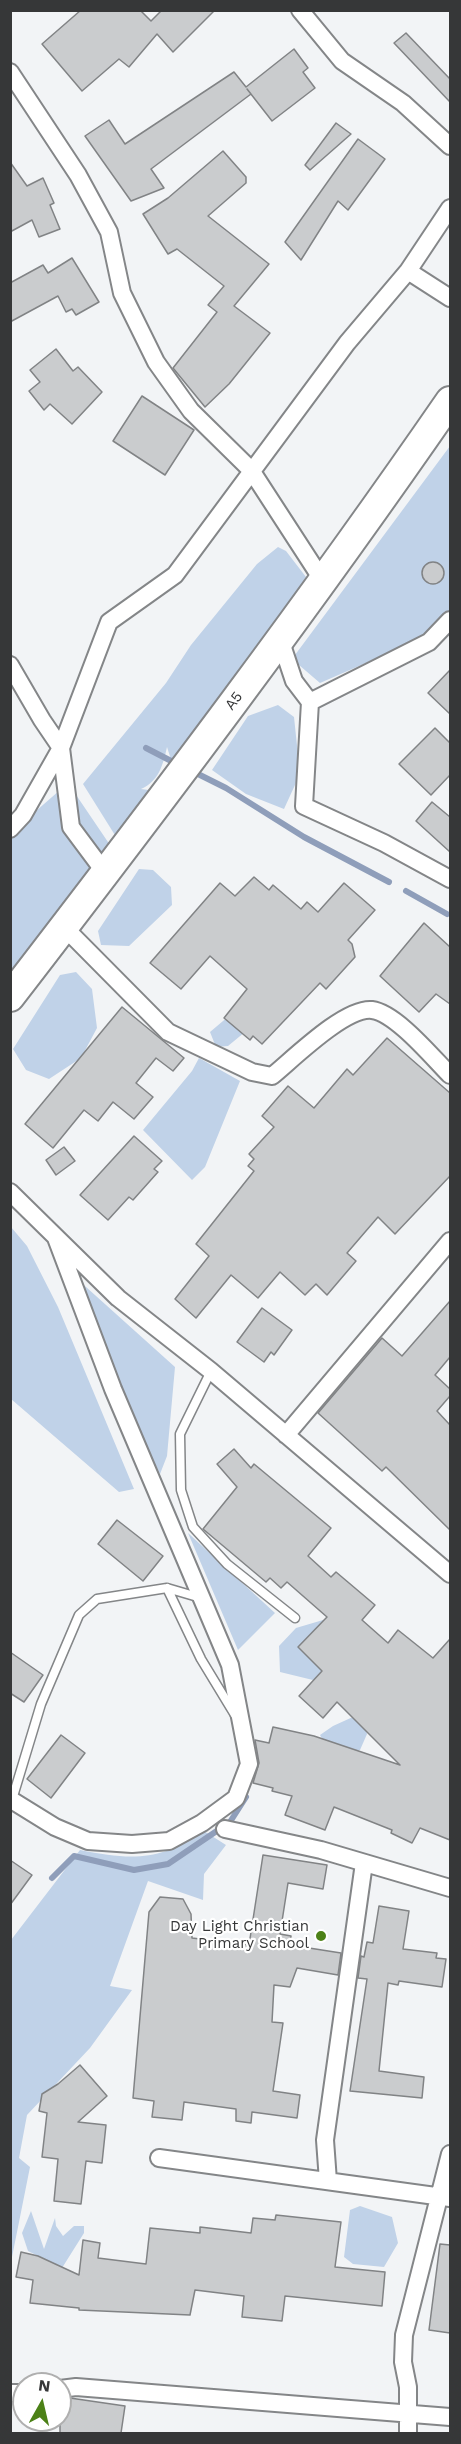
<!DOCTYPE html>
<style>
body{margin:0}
#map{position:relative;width:461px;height:2444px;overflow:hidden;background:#f2f4f6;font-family:"Work Sans",sans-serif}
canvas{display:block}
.frame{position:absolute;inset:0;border:12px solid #363738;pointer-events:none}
.north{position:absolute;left:12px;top:2372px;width:60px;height:60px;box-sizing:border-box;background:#fff;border:2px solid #afafaf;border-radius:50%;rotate:8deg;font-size:16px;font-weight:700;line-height:24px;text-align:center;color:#363738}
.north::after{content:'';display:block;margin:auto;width:21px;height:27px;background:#4c8117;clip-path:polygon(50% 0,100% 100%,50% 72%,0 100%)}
</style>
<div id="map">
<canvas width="461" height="2444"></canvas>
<div class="frame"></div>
<div class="north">N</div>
</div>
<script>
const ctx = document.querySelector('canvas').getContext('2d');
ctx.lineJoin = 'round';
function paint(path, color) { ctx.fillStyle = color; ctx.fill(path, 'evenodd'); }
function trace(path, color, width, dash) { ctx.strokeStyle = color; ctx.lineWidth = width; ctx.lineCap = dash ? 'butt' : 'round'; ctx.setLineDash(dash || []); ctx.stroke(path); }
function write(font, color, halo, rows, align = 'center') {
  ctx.font = font + ' "Work Sans",sans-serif'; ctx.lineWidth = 4.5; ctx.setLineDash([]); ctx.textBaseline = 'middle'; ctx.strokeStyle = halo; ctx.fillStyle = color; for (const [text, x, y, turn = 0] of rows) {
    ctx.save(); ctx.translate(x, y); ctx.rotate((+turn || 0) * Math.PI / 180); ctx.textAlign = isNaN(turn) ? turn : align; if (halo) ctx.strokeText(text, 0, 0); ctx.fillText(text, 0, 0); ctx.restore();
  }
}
const green = new Path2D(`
 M450 446V611L430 635 320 683 292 659Z
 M278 547 286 551 306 577 263 647 174 769 167 747C163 765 159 781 141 789L156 791 118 840 83 784 166 683 191 645 257 564Z
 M278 705 294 717 300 774 284 809 246 794 212 770 248 716Z
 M68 783 110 845 11 978V839L28 818Z
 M139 869 153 870 171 887 172 905 129 946 101 945 98 931Z
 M76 972 92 989 97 1028 81 1058 49 1079 26 1070 13 1049 60 975Z
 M236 1010 262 1018 228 1046 216 1047 210 1032Z
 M199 1058 240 1081 205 1167 192 1180 143 1130 192 1071Z
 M11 1227 27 1246 58 1307 134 1489 119 1492 11 1399Z
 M66 1269 175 1367 167 1456 160 1474 128 1411Z
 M188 1533 275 1613 238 1650Z
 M323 1620 342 1650 317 1681 280 1672 279 1646 296 1628Z
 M355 1716 365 1722 367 1734 360 1750 346 1754 327 1747 320 1735 333 1726Z
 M204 1831 226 1845 204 1874 203 1900 148 1881 110 1986 132 1990 90 2048 27 2115 19 2158 30 2167 11 2262V1940L80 1850C131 1860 159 1862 204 1831Z
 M360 2206 392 2217 398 2243 384 2267 353 2264 344 2257 350 2210Z
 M31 2211 44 2249 55 2218 56 2226 63 2236 74 2226H84V2233L62 2268 28 2251 22 2233Z`);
const stream = new Path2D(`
 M146 748 177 764
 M192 771 226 788 304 837 389 882
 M406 891 447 914
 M52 1878 74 1856 134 1870 168 1864 230 1822 246 1797`);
const building = new Path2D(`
 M81 10H140L151 21 162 10H215L173 52 157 34 129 67 119 59 82 91 42 44Z
 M406 33 450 79V102L394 43Z
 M294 49 308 68 303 72 315 88 272 121 247 89 251 94 151 169 164 188 131 201 85 136 109 120 125 144 234 72 246 87Z
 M336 123 351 134 310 170 305 165Z
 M358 139 385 159 348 210 338 201 301 260 285 242Z
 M223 151 246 177V183L208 216 269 264 234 306 270 333 229 384 205 407 173 368 217 312 208 305 224 286 177 249 168 254 143 214 168 198Z
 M10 162 27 186 43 178 54 203 50 205 60 229 39 237 32 220 10 232Z
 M72 258 99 302 76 315 72 309 66 312 58 296 10 322V283L43 265 48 273Z
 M56 349 73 371 78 367 102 392 72 424 50 404 44 410 29 391 40 382 30 370Z
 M142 396 194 430 165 475 113 441Z
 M422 573a11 11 0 1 1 22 0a11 11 0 1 1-22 0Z
 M450 670V714L428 693Z
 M435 728 450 743V775L431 795 399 764Z
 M432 802 450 817V852L416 821Z
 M254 877 269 890 273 885 301 909 307 902 318 912 344 883 375 910 348 940 352 944 355 957 326 989 320 983 262 1044 253 1036 250 1040 224 1018 247 989 210 956 181 989 150 963 220 883 235 896Z
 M424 923 450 947V1004L436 994 419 1012 380 976Z
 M122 1007 184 1058 173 1071 156 1058 136 1083 153 1097 134 1119 113 1102 98 1121 84 1110 53 1148 25 1124Z
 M387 1038 450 1093V1176L395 1234 378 1217 347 1253 356 1261 327 1295 316 1284 305 1295 280 1272 258 1298 231 1275 196 1318 175 1299 209 1256 196 1244 254 1171 248 1166 254 1159 249 1154 274 1127 262 1116 288 1086 314 1108 347 1069 353 1075Z
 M134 1136 162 1161 154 1169 158 1172 133 1200 129 1197 108 1220 80 1195Z
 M64 1147 75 1161 56 1175 46 1160Z
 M450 1301V1357L435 1375 450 1389V1396L437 1411 450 1425V1530L386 1467 382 1471 318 1413 382 1338 402 1356Z
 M262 1308 292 1330 274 1355 271 1352 264 1362 237 1342Z
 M234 1449 251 1468 254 1464 331 1528 308 1556 331 1577 336 1572 375 1605 362 1620 388 1643 398 1630 433 1658 450 1639V1840L420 1828 412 1843 391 1833 392 1830 334 1807 325 1830 285 1815 292 1796 272 1791 273 1788 253 1783 259 1763 255 1740 269 1743 273 1727 314 1736 400 1765 337 1702 323 1718 299 1696 322 1671 298 1647 327 1617 287 1582 281 1588 270 1578 266 1582 203 1529 237 1487 217 1464Z
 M117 1520 163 1556 143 1581 98 1544Z
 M10 1652 43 1675 24 1702 10 1693Z
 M61 1735 85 1753 51 1798 27 1779Z
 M263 1855 327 1865 323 1889 288 1883 280 1934 291 1936 290 1945 341 1953 338 1975 297 1968 290 1987 274 1985 272 2022 283 2023 273 2091 300 2095 297 2118 252 2112 251 2123 236 2121V2109L184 2102 182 2120 152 2117 154 2101 133 2098 149 1912 160 1897 183 1899 191 1914 192 1938 249 1945Z
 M10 1860 32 1875 10 1905Z
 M379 1906 409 1911 403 1949 437 1953 436 1958 446 1959 442 1987 399 1981 398 1985 388 1983 379 2071 424 2077 422 2098 350 2091 367 1979 358 1978 361 1956 364 1957 367 1942 373 1943Z
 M80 2065 107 2096 78 2122 106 2125 102 2163 86 2161 81 2204 54 2201 58 2159 42 2157 47 2113 39 2111 42 2094 58 2084Z
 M276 2215 341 2222 335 2267 385 2272 382 2306 285 2296 282 2321 242 2317 244 2296 195 2290 190 2315 79 2310V2308L30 2303 33 2280 16 2277 21 2252 38 2256 79 2275 83 2240 100 2243 98 2258 146 2264 150 2228 200 2233V2227L251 2233 253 2218 275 2220Z
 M440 2244 450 2245V2333L429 2330Z
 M70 2398 125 2406 121 2433H60V2412H62L64 2399Z`);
const service = new Path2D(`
 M211 1371 180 1434 181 1490 193 1527 227 1564 295 1618
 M167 1588 201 1659 235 1715
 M11 1803 41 1704 79 1615 97 1599 167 1588 201 1598`);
const minor = new Path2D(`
 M300 10 342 61 403 103 450 146
 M10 72 78 175 109 232 122 293 156 362 191 411 251 470 323 581
 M408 271 450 298
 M280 639 294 681 310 702 429 642 450 620
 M10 665 42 720 61 748 71 827 106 874
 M310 702 304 806 384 843 450 879
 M10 829 23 815 61 748 109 622 175 575 347 343 408 271 450 208
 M64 927 168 1032 252 1072 272 1076C293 1059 345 1007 372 1010 396 1013 433 1058 450 1075
 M10 1192 118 1298 211 1371 450 1574
 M286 1435 450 1241
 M13 1801 55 1827 88 1841 132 1844 169 1841 202 1823 236 1798 249 1764 230 1665 113 1389 56 1238
 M225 1829 321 1850 450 1888
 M159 2158 450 2198
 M328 2181 325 2140 364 1863
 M60 2389 76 2387 450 2417
 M10 2393H24
 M408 2434V2387L403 2362 404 2335 450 2154`);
const trunk = new Path2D(`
 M10 997C161 801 310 604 450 401`);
const markers = [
 [321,1936,6,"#4c8117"]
];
const streetNames = [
 ["A5",234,701,-53]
];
const poiNames = [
 ["Day Light Christian",309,1927],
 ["Primary School",309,1944]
];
paint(green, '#c0d2e8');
trace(stream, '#8f9eba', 6);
paint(building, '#caccce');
trace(building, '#818385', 1.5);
trace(service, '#848688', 11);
trace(minor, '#848688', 20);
trace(trunk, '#848688', 32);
trace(service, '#fff', 8);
trace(minor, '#fff', 16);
trace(trunk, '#fff', 28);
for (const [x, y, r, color] of markers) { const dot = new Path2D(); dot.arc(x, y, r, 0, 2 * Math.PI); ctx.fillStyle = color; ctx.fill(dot); trace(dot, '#fff', 2); }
write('15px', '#363738', '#fff', streetNames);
write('15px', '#363738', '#fff', poiNames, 'right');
</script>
